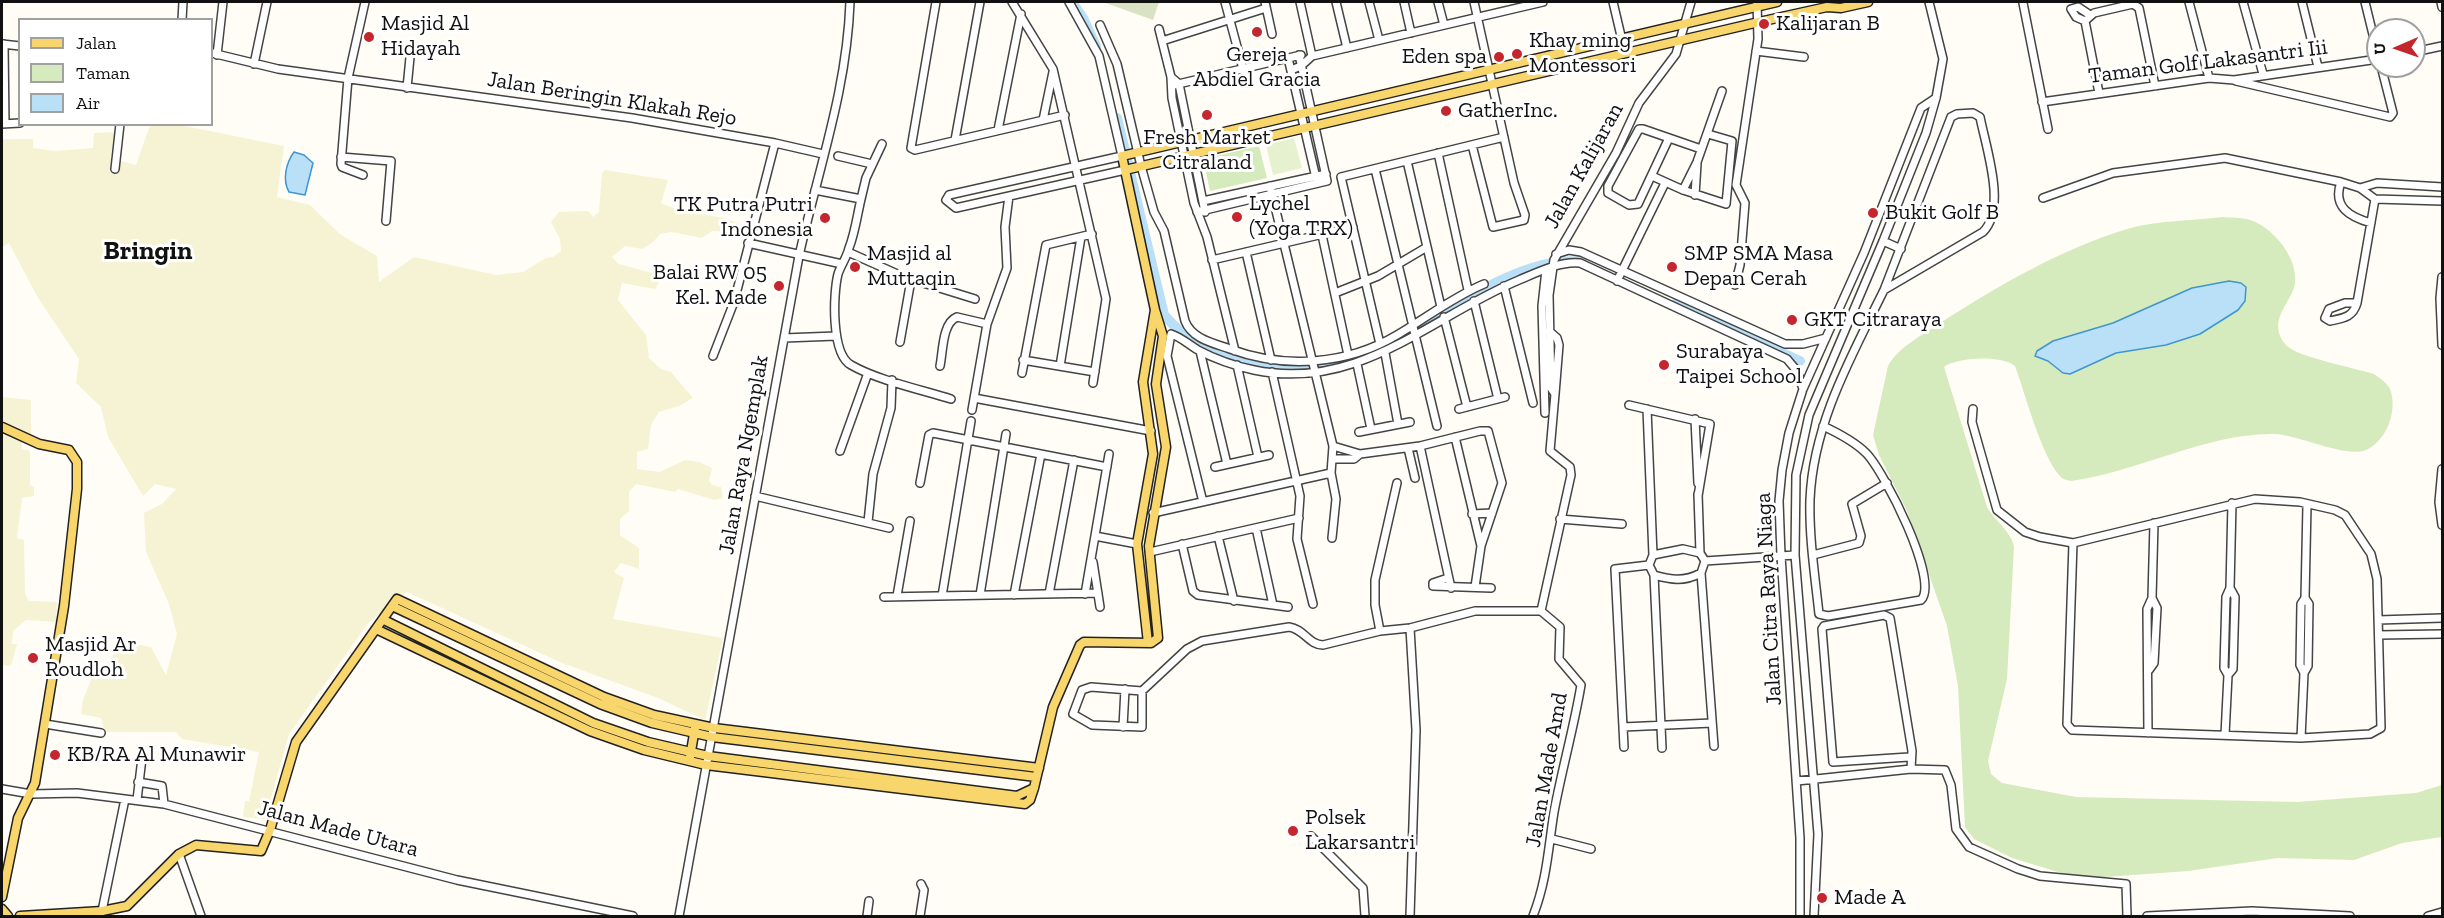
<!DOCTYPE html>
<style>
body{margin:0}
#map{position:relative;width:2444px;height:918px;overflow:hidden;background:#fffdf5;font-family:"Zilla Slab",serif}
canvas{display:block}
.frame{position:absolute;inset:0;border:3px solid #111;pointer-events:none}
.legend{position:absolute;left:18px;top:18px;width:195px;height:108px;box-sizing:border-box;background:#fff;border:2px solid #a0a0a0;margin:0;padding:8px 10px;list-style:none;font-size:18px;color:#111}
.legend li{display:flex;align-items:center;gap:12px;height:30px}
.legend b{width:30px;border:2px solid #a0a0a0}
.north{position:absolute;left:2366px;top:18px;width:60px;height:60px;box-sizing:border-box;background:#fff;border:2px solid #a0a0a0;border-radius:50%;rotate:268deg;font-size:16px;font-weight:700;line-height:24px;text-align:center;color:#111}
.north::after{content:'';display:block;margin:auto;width:21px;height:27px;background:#c4262e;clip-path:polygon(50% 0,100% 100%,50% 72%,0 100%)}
</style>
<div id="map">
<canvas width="2444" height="918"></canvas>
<div class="frame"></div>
<ul class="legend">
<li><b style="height:8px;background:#f9d66b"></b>Jalan</li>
<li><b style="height:16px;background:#d5ebbd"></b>Taman</li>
<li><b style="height:16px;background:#b9e0f7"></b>Air</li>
</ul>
<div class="north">U</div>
</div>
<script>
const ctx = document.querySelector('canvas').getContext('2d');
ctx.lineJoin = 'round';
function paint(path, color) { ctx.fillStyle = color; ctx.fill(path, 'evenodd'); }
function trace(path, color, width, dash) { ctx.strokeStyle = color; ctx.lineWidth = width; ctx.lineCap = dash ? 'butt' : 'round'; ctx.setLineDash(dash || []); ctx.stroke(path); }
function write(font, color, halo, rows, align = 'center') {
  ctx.font = font + ' "Zilla Slab",serif'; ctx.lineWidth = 6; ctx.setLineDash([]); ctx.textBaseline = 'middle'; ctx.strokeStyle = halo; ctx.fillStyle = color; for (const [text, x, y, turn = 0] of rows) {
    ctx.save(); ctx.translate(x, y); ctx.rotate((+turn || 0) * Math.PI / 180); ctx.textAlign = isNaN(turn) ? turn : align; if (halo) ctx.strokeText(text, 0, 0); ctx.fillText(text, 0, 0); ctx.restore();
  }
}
const farmland = new Path2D(`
 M153 124 180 125 284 146 277 197 310 205 341 235 377 256 379 282 414 257 496 275 523 272 546 258 553 257 561 251 560 239 551 222 559 212 588 211 593 217 599 212 602 173 605 170 668 180 661 203 678 210 724 218 743 225 739 233 712 231 702 238 671 232 660 234 653 242 642 249 625 246 612 257 619 264 663 276 655 289 622 283 618 300 646 335 649 358 661 369 671 372 693 398 679 406 659 412 651 425 648 449 637 452V469L660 472 685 460 699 462 712 468 709 481 712 485 721 487 723 498 714 500 678 489 675 492 636 484 629 492V511L620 519V535L639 548V569L621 563 614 572 624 578 613 619 723 638 705 720 658 698 562 663 407 592 369 622 289 734 265 819 243 817 245 801H249L259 752 182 739 176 732H105L101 718 81 714 83 700 96 667 112 661 114 648 128 643 151 647 166 675 177 634 169 604 146 552 144 513 162 504 176 489 155 484 143 496 108 437 101 407 76 383 79 359 38 298 9 243 2 247V139H33V148L55 151 93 148 94 133 116 132 110 158 136 165 149 128Z
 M2 397 31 400V436L22 437V449L30 451V485L34 487V496L22 498 17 538 24 540 25 594 29 601 57 602 56 622 26 620 13 631 12 644H17L11 666 2 665Z`);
const green = new Path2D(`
 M1259 146 1267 178 1210 191 1203 159Z
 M2222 217C2231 218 2241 217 2250 220 2273 227 2298 258 2295 283 2293 302 2264 321 2287 346 2298 357 2355 368 2374 374 2380 378 2387 383 2390 389 2398 410 2387 439 2368 449 2349 460 2300 435 2275 434 2210 432 2137 472 2071 481 2066 480 2062 479 2059 475 2040 452 2026 396 2015 366 2001 355 1958 357 1944 367L1987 507C1994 520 2012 532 2014 547L2007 679 1988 761 1991 774 2002 783 2076 797 2297 802 2416 793 2442 785V837L2402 843 2354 860 2278 858 2188 871 2091 878 2068 875 2012 858 1974 839 1965 827 1958 686 1947 626 1907 511 1879 455 1873 435 1888 366C1899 346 1922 336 1940 323 1998 286 2061 249 2127 229 2157 220 2192 221 2222 217Z`);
const cemetery = new Path2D(`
 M1103 2H1159L1153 20Z`);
const pitch = new Path2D(`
 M1294 138 1302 168 1273 175 1266 145Z`);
const water = new Path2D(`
 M294 152 304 155 313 163 305 195 289 192C282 180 286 163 294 152Z
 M2229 281 2241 283 2246 287 2245 301 2238 310 2200 334 2166 345 2116 353 2070 374 2063 373 2048 361 2035 356 2037 351 2053 341 2113 323 2192 288Z`);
const river = new Path2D(`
 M1072 2 1083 18 1096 46
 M1117 118 1164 315C1216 377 1321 380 1389 343
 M1675 304 1800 361
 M1405 334C1452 308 1527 254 1582 262`);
const minor = new Path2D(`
 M936 2 911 148 915 150 1065 115
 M1012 2 1053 69 1106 299 1093 383
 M1069 2 1099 56 1122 156 949 195 946 200 956 208 1125 170
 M1225 2 1246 80
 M1265 2 1272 34
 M1300 2 1312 56
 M1336 2 1347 48
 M1369 2 1379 40
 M1404 2 1411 33
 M1438 2 1444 25
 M1613 2 1625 53
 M2189 2 2209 78
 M2243 2 2263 74
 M2302 2 2318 67
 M2365 2 2378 55
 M2441 2 2442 7
 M2023 3 2048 129
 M182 20 183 2
 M2085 21 2076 17 2071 9 2078 7 2090 15
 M1100 25 1117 64 1141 166 1154 212 1164 231 1185 321C1192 339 1213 343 1230 349 1284 369 1347 365 1397 335 1426 318 1453 297 1484 284
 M1159 29 1171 77 1172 98 1194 203 1207 237 1235 351
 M1162 41 1266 8
 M2 44 20 46
 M4 44 5 124
 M1756 51 1804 57
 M2414 52 2442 46
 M212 53 278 69 632 118 775 143 823 154
 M217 55 223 2
 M1288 58 1316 178
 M254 64 267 2
 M1291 70 1301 66 1312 56 1543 2
 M1171 77 1179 84 1205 212
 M2236 81 2390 117 2393 113 2381 66
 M1174 85 1301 55
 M407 88 411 47
 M2099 93 2085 21 2094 13 2133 4 2139 8 2155 86
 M2042 102 2209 78 2234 80 2378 59
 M1973 113 1980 117C1986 148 2007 208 1983 232L1884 290 1951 117 1957 114Z
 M1043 120 1053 72
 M2 124 20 123
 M998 130 1021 14
 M1669 138 1638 204 1629 205 1608 193V186L1639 129H1643L1701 149
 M955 140 980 2
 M1472 145 1493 227 1524 220 1525 215 1514 183 1474 2
 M1438 153 1468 290
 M838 156 872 164
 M341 157 391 161 386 221
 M1407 161 1441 307
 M115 169 120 124
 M1375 169 1437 426
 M363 175 342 167 341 164 348 78 365 2
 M1652 176 1683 190 1726 204 1732 141 1708 134
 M2341 182C2332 207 2350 217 2371 223
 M1270 186 1333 446 1331 473 1336 499 1332 538
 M2360 188 2377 183 2442 187
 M815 190 861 199C857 216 855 233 849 248 847 257 841 265 838 274 833 294 831 354 851 365 877 380 922 390 951 399
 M1683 190 1697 162 1722 91
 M1695 195 1697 164
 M2043 198 2113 173 2225 158 2341 182 2360 188 2375 199 2442 201
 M861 199 866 178 882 144
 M1203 201 1326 174
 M1197 212 1327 181 1299 55
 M1322 235 1348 355
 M1883 241 1901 249
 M748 243 842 264
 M848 252 904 277 975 299
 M1246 252 1271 360
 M1556 254 1569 250 1581 252 1785 344H1803L1826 338
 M1212 260 1353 227
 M2442 277 2440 298 2442 345
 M1617 281 1665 183
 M1735 285 1740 265 1745 203 1736 185 1758 39 1757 2
 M1504 286 1533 403
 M1335 293 1378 276 1427 247
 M1474 301 1498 399
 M2357 303H2345L2329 309 2325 318 2330 321C2344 318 2353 317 2357 303L2375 199
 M1444 317 1467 407
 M1549 331 1557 338 1559 345 1555 394
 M784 338 836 336
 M900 342 911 280
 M1380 344 1341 177 1504 137
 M1200 351 1227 464
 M1385 353 1398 424
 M713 356 734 302 775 143
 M1023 360 1095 372
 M1357 364 1371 429
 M1237 365 1258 457
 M940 366C943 352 942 323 957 317L987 324
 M1060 366 1081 237
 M1272 372 1300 496 1297 539 1313 604
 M1022 373 1046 245 1092 234
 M974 398 1151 431
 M1629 405 1710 424 1698 496
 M1459 409 1505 397
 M1647 409 1653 555 1649 565 1654 575 1662 748
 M1973 409 1972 422 1997 510 2025 532 2040 537 2073 543 2255 499 2300 502 2335 510 2345 515 2371 554 2377 579 2381 728 2370 734 2301 738 2072 730 2067 724 2073 543
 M972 410 987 324 1007 268 1005 227 1009 196
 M1545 413 1542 306 1546 270
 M1695 419 1698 483
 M1823 426C1838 433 1854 441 1866 453 1884 471 1940 581 1921 600L1828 616 1819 614C1815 576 1809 538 1810 500 1813 424 1851 357 1884 290
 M1359 432 1410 422
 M1455 437 1481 546 1475 587
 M1333 446 1360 454
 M1420 446 1451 588
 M1408 448 1415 478
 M840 451 868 373
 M1334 459H1354L1360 454 1420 446 1480 431H1488L1502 483 1481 546
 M1215 467 1269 455
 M2442 469 2439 502 2442 525
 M920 483 929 435 933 433 1107 467
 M1698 494 1700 553
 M755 496 889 528
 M1203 502 1167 356 1171 334C1181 337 1189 345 1198 350 1215 359 1235 366 1254 370 1359 392 1430 317 1519 280 1538 272 1560 261 1580 263L1787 359 1797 371 1803 389
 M1153 513 1331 473
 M1472 514 1492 513
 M1560 519 1622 524
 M868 522 873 474 891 408 892 380
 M1256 528 1273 605
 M1095 536 1137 544
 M1218 536 1234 601
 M1182 544 1193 591 1198 595 1288 607
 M1150 552 1299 518
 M1653 555 1683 549 1700 553 1705 561 1701 573C1684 582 1671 580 1654 575
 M1813 555 1859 543 1861 536 1852 504 1887 483
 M1705 561 1795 555
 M1093 562 1100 607
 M1701 573 1714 746
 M1448 578 1433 583V586L1491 588
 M1049 594 1074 460
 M1085 594 1109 454
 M980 595 1006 434
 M1014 595 1041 454
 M897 596 910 521
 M942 596 971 421
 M884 597 1098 593
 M1541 611 1571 475 1570 467 1550 451 1555 394 1551 388 1549 295 1554 260 1616 153 1639 103 1676 54 1691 2
 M2378 620 2442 618
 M1380 631 1375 605V580L1397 483
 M2379 635 2442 634
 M2149 670 2154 663 2157 608 2152 598
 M2304 673 2308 666 2309 604 2305 598
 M2228 675 2224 668 2226 597 2230 588 2232 503
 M1142 691V727L1092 725 1073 714 1082 690 1091 687 1142 691 1187 649 1202 641 1289 627C1304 629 1309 645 1323 645L1380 631 1410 628 1475 611H1541
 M45 724 101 733
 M1123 727 1125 689
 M1623 727 1712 723
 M2148 733 2147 609 2152 598 2154 523
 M2225 735 2228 675 2233 669 2235 597 2230 588
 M2301 738 2304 673 2300 665 2301 604 2305 598 2307 505
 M1624 747 1615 569 1649 565
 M1909 757 1833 762 1822 629 1824 626 1884 615 1890 618 1912 751 1911 769
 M1797 781 1911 769 1945 770 1951 785 1956 829 1969 847 2018 869 2040 876 2126 884 2127 916
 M138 782 162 786 164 804
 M2 789 31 794 77 793 164 804 457 880 633 916
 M137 800 142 758
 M1311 836 1363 888 1365 916
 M1552 839 1591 849
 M179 854 201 916
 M102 911 125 799
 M679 916 799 256C818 170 847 90 850 2
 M867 916 869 901
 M920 916 924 890 921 884
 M1410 916 1416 730 1410 628
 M1533 916C1547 880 1548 850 1554 812 1562 769 1574 727 1581 685L1559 659 1560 627 1541 611
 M1800 916V838L1781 556 1779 501 1782 470 1789 433 1803 389 1864 253 1921 108 1936 98
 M1814 916 1818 834 1795 555 1796 475 1809 415 1883 241 1926 133 1936 98 1943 59 1929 2
 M2147 916 2252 911 2350 916
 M2428 916 2442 912`);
const major = new Path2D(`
 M1125 170 1759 22 1827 7 1841 8 1868 2
 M2 427 39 444 69 450 77 462V489L64 606 35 783 18 818 2 897
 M392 606 600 704 652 723 712 737 1036 777
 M384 620 593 723 648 742 708 756 1017 796 1034 788
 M378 630 590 731 644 750 706 765 1025 804 1030 800 1034 788 1053 707 1080 645 1084 642 1151 643 1158 638 1149 546 1166 447 1156 384 1163 336 1155 310
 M1148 643 1137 544 1153 454 1143 382 1155 310 1122 156 1777 2
 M690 757 695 728
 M2 909 8 916
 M20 916 102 911 127 906 179 854 196 845 261 851 270 830 296 742 397 599 604 697 654 715 714 728 1039 768`);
const markers = [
 [1764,24,6,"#c4262e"],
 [1257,32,6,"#c4262e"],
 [369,37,6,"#c4262e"],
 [1517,54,6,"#c4262e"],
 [1499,57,6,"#c4262e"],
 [1446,111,6,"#c4262e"],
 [1207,115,6,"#c4262e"],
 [1873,213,6,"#c4262e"],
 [1237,217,6,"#c4262e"],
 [825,218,6,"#c4262e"],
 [855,267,6,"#c4262e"],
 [1672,267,6,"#c4262e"],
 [779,286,6,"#c4262e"],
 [1792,320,6,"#c4262e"],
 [1664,365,6,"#c4262e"],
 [33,658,6,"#c4262e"],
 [55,755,6,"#c4262e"],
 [1293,831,6,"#c4262e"],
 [1822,898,6,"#c4262e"]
];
const poiNames = [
 ["Masjid Al",381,24],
 ["Hidayah",381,49],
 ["Kalijaran B",1776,24],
 ["Khay ming",1529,41],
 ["Montessori",1529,66],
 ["Gereja",1257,55,"center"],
 ["Abdiel Gracia",1257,80,"center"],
 ["Eden spa",1487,57,"right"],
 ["GatherInc.",1458,111],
 ["Fresh Market",1207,138,"center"],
 ["Citraland",1207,163,"center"],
 ["Lychel",1249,204],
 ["(Yoga TRX)",1249,229],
 ["TK Putra Putri",813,205,"right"],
 ["Indonesia",813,230,"right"],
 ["Bukit Golf B",1885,213],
 ["Masjid al",867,254],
 ["Muttaqin",867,279],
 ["SMP SMA Masa",1684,254],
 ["Depan Cerah",1684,279],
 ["Balai RW 05",767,273,"right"],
 ["Kel. Made",767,298,"right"],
 ["GKT Citraraya",1804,320],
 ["Surabaya",1676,352],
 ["Taipei School",1676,377],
 ["Masjid Ar",45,645],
 ["Roudloh",45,670],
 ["KB/RA Al Munawir",67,755],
 ["Polsek",1305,818],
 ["Lakarsantri",1305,843],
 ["Made A",1834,898]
];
const streetNames = [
 ["Taman Golf Lakasantri Iii",2208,62,-7],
 ["Jalan Beringin Klakah Rejo",612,99,9],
 ["Jalan Kalijaran",1584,166,-61],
 ["Jalan Raya Ngemplak",744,455,-80],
 ["Jalan Citra Raya Niaga",1769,599,-93],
 ["Jalan Made Amd",1547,770,-80],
 ["Jalan Made Utara",338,829,15]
];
const quarterNames = [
 ["Bringin",148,252]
];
paint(farmland, '#f6f3d4');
paint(green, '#d5ebbd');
paint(cemetery, '#d9e3c4');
paint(pitch, '#e6f2cf');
paint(water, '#b9e0f7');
trace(water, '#3f96cf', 1.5);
trace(river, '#b9e0f7', 10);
trace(minor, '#444', 10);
trace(major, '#222', 11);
trace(minor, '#fff', 7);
trace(major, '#f9d66b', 8);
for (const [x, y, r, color] of markers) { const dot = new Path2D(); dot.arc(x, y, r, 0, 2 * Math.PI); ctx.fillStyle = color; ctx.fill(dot); trace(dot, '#fff', 2); }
write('22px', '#111', '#fff', poiNames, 'left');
write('22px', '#111', '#fff', streetNames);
write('bold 26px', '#111', '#fff', quarterNames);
</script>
